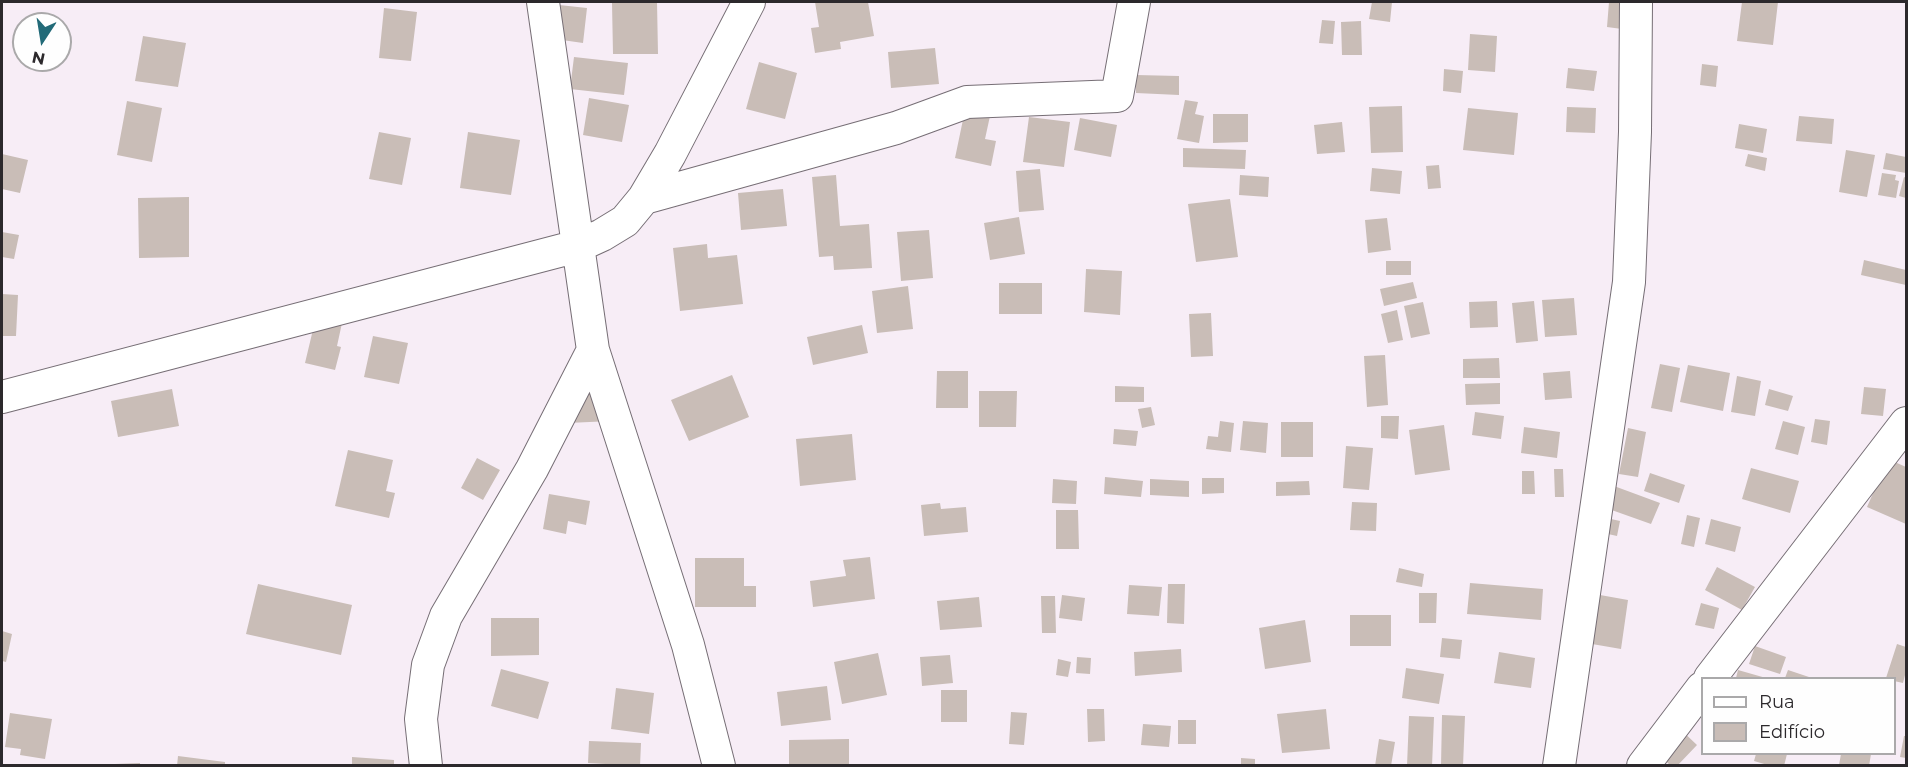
<!DOCTYPE html>
<meta charset="utf-8">
<style>
body{margin:0}
#map{position:relative;width:1908px;height:767px;overflow:hidden;background:#f7edf6;font-family:Montserrat,sans-serif}
canvas{display:block}
.frame{position:absolute;inset:0;border:3px solid #2c292c;pointer-events:none}
.legend{position:absolute;left:1701px;top:677px;width:195px;height:78px;box-sizing:border-box;background:#fefefe;border:2px solid #aaa9aa;margin:0;padding:8px 10px;list-style:none;font-size:18px;color:#2c292c}
.legend li{display:flex;align-items:center;gap:12px;height:30px}
.legend b{width:30px;border:2px solid #aaa9aa}
.north{position:absolute;left:12px;top:12px;width:60px;height:60px;box-sizing:border-box;background:#fefefe;border:2px solid #aaa9aa;border-radius:50%;rotate:192deg;font-size:16px;font-weight:700;line-height:24px;text-align:center;color:#2c292c}
.north::after{content:'';display:block;margin:auto;width:21px;height:27px;background:#226a78;clip-path:polygon(50% 0,100% 100%,50% 72%,0 100%)}
</style>
<div id="map">
<canvas width="1908" height="767"></canvas>
<div class="frame"></div>
<ul class="legend">
<li><b style="height:8px;background:#fff"></b>Rua</li>
<li><b style="height:16px;background:#c9bdb7"></b>Edifício</li>
</ul>
<div class="north">N</div>
</div>
<script>
const ctx = document.querySelector('canvas').getContext('2d');
ctx.lineJoin = 'round';
function paint(path, color) { ctx.fillStyle = color; ctx.fill(path, 'evenodd'); }
function trace(path, color, width, dash) { ctx.strokeStyle = color; ctx.lineWidth = width; ctx.lineCap = dash ? 'butt' : 'round'; ctx.setLineDash(dash || []); ctx.stroke(path); }
const building = new Path2D(`
 M657 2 658 54H613L612 3Z
 M815 2H868L874 36 840 42 841 49 815 53 811 28 819 27Z
 M1372 2H1392L1390 22 1369 19Z
 M1609 2H1624L1622 29 1607 27Z
 M1742 2H1778L1773 45 1737 41Z
 M559 5 587 8 583 43 555 39Z
 M384 8 417 12 411 61 379 58Z
 M1322 20 1335 21 1333 44 1319 43Z
 M1361 21 1362 55H1342L1341 22Z
 M1470 34 1497 36 1495 72 1468 70Z
 M143 36 186 43 178 87 135 81Z
 M935 48 939 84 891 88 888 52Z
 M574 57 628 63 624 95 570 89Z
 M759 62 797 73 785 119 746 109Z
 M1702 64 1718 66 1716 87 1700 85Z
 M1568 68 1597 71 1594 91 1566 88Z
 M1444 69 1463 71 1461 93 1443 91Z
 M1136 75 1179 76V95L1136 93Z
 M589 98 629 105 622 142 583 135Z
 M1185 100 1198 102 1195 114 1204 116 1199 143 1177 139Z
 M127 101 162 108 152 162 117 155Z
 M1402 106 1403 152 1371 153 1369 107Z
 M1567 107 1596 108 1595 133 1566 132Z
 M1468 108 1518 113 1514 155 1463 150Z
 M965 110 990 116 985 139 996 141 991 166 955 158Z
 M1213 114H1248V142L1213 143Z
 M1799 116 1834 119 1832 144 1796 141Z
 M1029 117 1070 122 1064 167 1023 162Z
 M1080 118 1117 125 1111 157 1074 150Z
 M1342 122 1345 152 1317 154 1314 125Z
 M1739 124 1767 129 1763 153 1735 148Z
 M379 132 411 138 402 185 369 179Z
 M468 132 520 140 511 195 460 188Z
 M1183 148 1246 150 1245 169 1183 167Z
 M1846 150 1875 155 1867 197 1839 192Z
 M1886 153 1906 157V173L1883 169Z
 M2 154 28 160 20 193 2 189Z
 M1748 154 1767 158 1765 171 1745 166Z
 M1439 165 1441 188 1428 189 1426 166Z
 M1372 168 1402 171 1400 194 1370 191Z
 M1040 169 1044 210 1019 212 1016 171Z
 M1882 173 1896 175 1895 180 1899 181 1896 198 1878 195Z
 M836 175 840 226 869 224 872 268 834 270 833 256 819 257 812 177Z
 M1240 175 1269 177 1268 197 1239 195Z
 M1904 177 1906 178V198L1899 196Z
 M783 189 787 226 741 230 738 193Z
 M189 197V257L139 258 138 198Z
 M1230 199 1238 257 1196 262 1188 204Z
 M1019 217 1025 254 990 260 984 223Z
 M1387 218 1391 250 1368 253 1365 220Z
 M929 230 933 278 901 281 897 232Z
 M2 232 19 235 14 259 2 257Z
 M707 244 708 258 737 255 743 304 680 311 673 248Z
 M1864 260 1906 270V285L1861 275Z
 M1386 261H1411V275H1386Z
 M1086 269 1122 271 1120 315 1084 312Z
 M1413 282 1417 298 1384 306 1380 289Z
 M999 283H1042V314H999Z
 M908 286 913 329 877 333 872 291Z
 M2 294 18 295 16 336H2Z
 M1574 298 1577 335 1545 337 1542 300Z
 M1497 301 1498 327 1470 328 1469 302Z
 M1534 301 1538 341 1516 343 1512 303Z
 M1423 302 1430 334 1411 338 1404 306Z
 M1397 310 1403 340 1388 343 1381 314Z
 M1211 313 1213 356 1191 357 1189 314Z
 M316 317 342 323 337 346 341 347 335 370 305 363Z
 M862 325 868 353 813 365 807 337Z
 M373 336 408 343 399 384 364 377Z
 M1385 355 1388 405 1367 407 1364 356Z
 M1499 358 1500 378H1463V359Z
 M1660 364 1680 368 1672 412 1651 408Z
 M609 365 611 421 568 423 565 367Z
 M1688 365 1730 373 1723 411 1680 402Z
 M937 371H968V408H936Z
 M1570 371 1572 398 1545 400 1543 373Z
 M732 375 749 417 689 441 671 400Z
 M1737 376 1761 381 1755 416 1731 412Z
 M1500 383V404L1466 405 1465 384Z
 M1115 386 1144 387V402H1115Z
 M1864 387 1886 389 1883 416 1861 414Z
 M172 389 179 426 118 437 111 401Z
 M1769 389 1793 396 1788 411 1765 405Z
 M979 391H1017L1016 427H979Z
 M1151 407 1155 425 1142 428 1138 409Z
 M1475 412 1504 416 1501 439 1472 435Z
 M1381 416H1399L1398 439 1381 438Z
 M1815 419 1830 421 1827 445 1811 442Z
 M1220 421 1234 423 1231 452 1206 449 1208 436 1218 437Z
 M1243 421 1268 423 1266 453 1240 450Z
 M1783 421 1805 427 1798 455 1775 449Z
 M1281 422H1313V457H1281Z
 M1444 425 1450 470 1415 475 1409 430Z
 M1524 427 1560 432 1557 458 1521 453Z
 M1628 428 1646 432 1638 477 1619 474Z
 M1114 429 1138 431 1136 446 1113 444Z
 M852 434 856 480 800 486 796 439Z
 M1346 446 1373 448 1369 490 1343 488Z
 M348 450 393 460 386 491 395 493 389 518 335 506Z
 M477 458 500 470 483 500 461 488Z
 M1888 459 1906 467V524L1867 507Z
 M1751 468 1799 481 1790 513 1742 499Z
 M1554 469H1563L1564 497H1555Z
 M1522 471H1534L1535 494H1522Z
 M1650 473 1685 485 1679 503 1644 491Z
 M1105 477 1143 481 1141 497 1104 494Z
 M1202 478H1224V493L1202 494Z
 M1053 479 1077 481 1076 504 1052 503Z
 M1150 479 1189 481V497L1150 495Z
 M1309 481 1310 495 1276 496V482Z
 M1614 486 1660 503 1651 524 1606 508Z
 M549 494 590 501 586 525 568 521 566 534 543 529Z
 M1352 502 1377 503 1376 531 1350 530Z
 M940 503 941 509 966 507 968 532 924 536 921 505Z
 M1056 510H1078L1079 549H1056Z
 M1687 515 1700 518 1694 547 1681 544Z
 M1602 517 1620 521 1617 536 1599 532Z
 M1711 519 1741 527 1735 552 1705 544Z
 M870 557 875 599 813 607 810 581 846 576 843 560Z
 M695 558H744V586H756V607H695Z
 M1717 567 1755 587 1742 610 1705 590Z
 M1399 568 1424 574 1422 587 1396 582Z
 M1470 583 1543 589 1541 620 1467 614Z
 M258 584 352 605 341 655 246 634Z
 M1168 584H1185L1184 624 1167 623Z
 M1129 585 1162 587 1159 616 1127 614Z
 M1419 593H1437L1436 623H1419Z
 M1062 595 1085 598 1082 621 1059 618Z
 M1600 595 1628 600 1621 649 1592 644Z
 M1041 596H1055L1056 633H1042Z
 M979 597 982 627 940 630 937 601Z
 M1701 603 1719 608 1714 629 1695 625Z
 M1350 615H1391V646H1350Z
 M491 618H539V655L491 656Z
 M1305 620 1311 662 1265 669 1259 628Z
 M2 631 12 634 6 662 2 661Z
 M1442 638 1462 640 1460 659 1440 657Z
 M1897 644 1906 647V671L1903 683 1894 681V678H1886Z
 M1755 646 1786 657 1780 674 1749 664Z
 M1181 649 1182 672 1135 676 1134 652Z
 M1499 652 1535 658 1531 688 1494 683Z
 M878 653 887 695 842 704 834 662Z
 M950 655 953 683 922 686 920 657Z
 M1077 657 1091 658 1090 674 1076 673Z
 M1058 659 1071 662 1068 677 1056 675Z
 M1406 668 1444 674 1439 704 1402 698Z
 M501 669 549 682 538 719 491 706Z
 M1738 670 1766 678H1736Z
 M1788 670 1812 678H1785Z
 M827 686 831 720 781 726 777 692Z
 M616 688 654 693 649 734 611 729Z
 M941 690H967V722H941Z
 M1087 709H1104L1105 741 1088 742Z
 M1326 709 1330 749 1282 753 1277 714Z
 M1011 712 1027 713 1024 745 1009 744Z
 M10 713 52 719 45 759 20 755 21 749 5 747Z
 M1442 715 1465 716 1463 766H1441Z
 M1409 716 1434 717 1432 766H1407Z
 M1178 720H1196V744H1178Z
 M1143 724 1171 726 1169 747 1141 745Z
 M1678 727 1697 745 1677 766H1671L1655 751Z
 M1904 736H1906V758L1900 757Z
 M849 739V766H789V740Z
 M1379 739 1395 742 1391 766H1375Z
 M589 741 641 743 640 766 588 763Z
 M1756 754H1787L1784 766H1771L1754 761Z
 M1841 754H1871L1869 766 1839 765Z
 M178 756 225 762V766H177Z
 M352 757 394 760V766H352Z
 M1241 758 1255 759V766H1241Z
 M140 763V766H115V764Z`);
const minor = new Path2D(`
 M644 198 896 128 967 102 1117 96 1134 2
 M593 350 688 645 719 766
 M2 397 578 246 602 235 625 221 644 198 670 154 749 2
 M1710 678 1906 423
 M426 766 421 719 428 665 446 616 532 469 593 350 543 2
 M1559 766 1629 282 1635 132 1636 2
 M1643 766 1702 688`);
paint(building, '#c9bdb7');
trace(minor, '#766e75', 34);
trace(minor, '#fff', 32);
</script>
